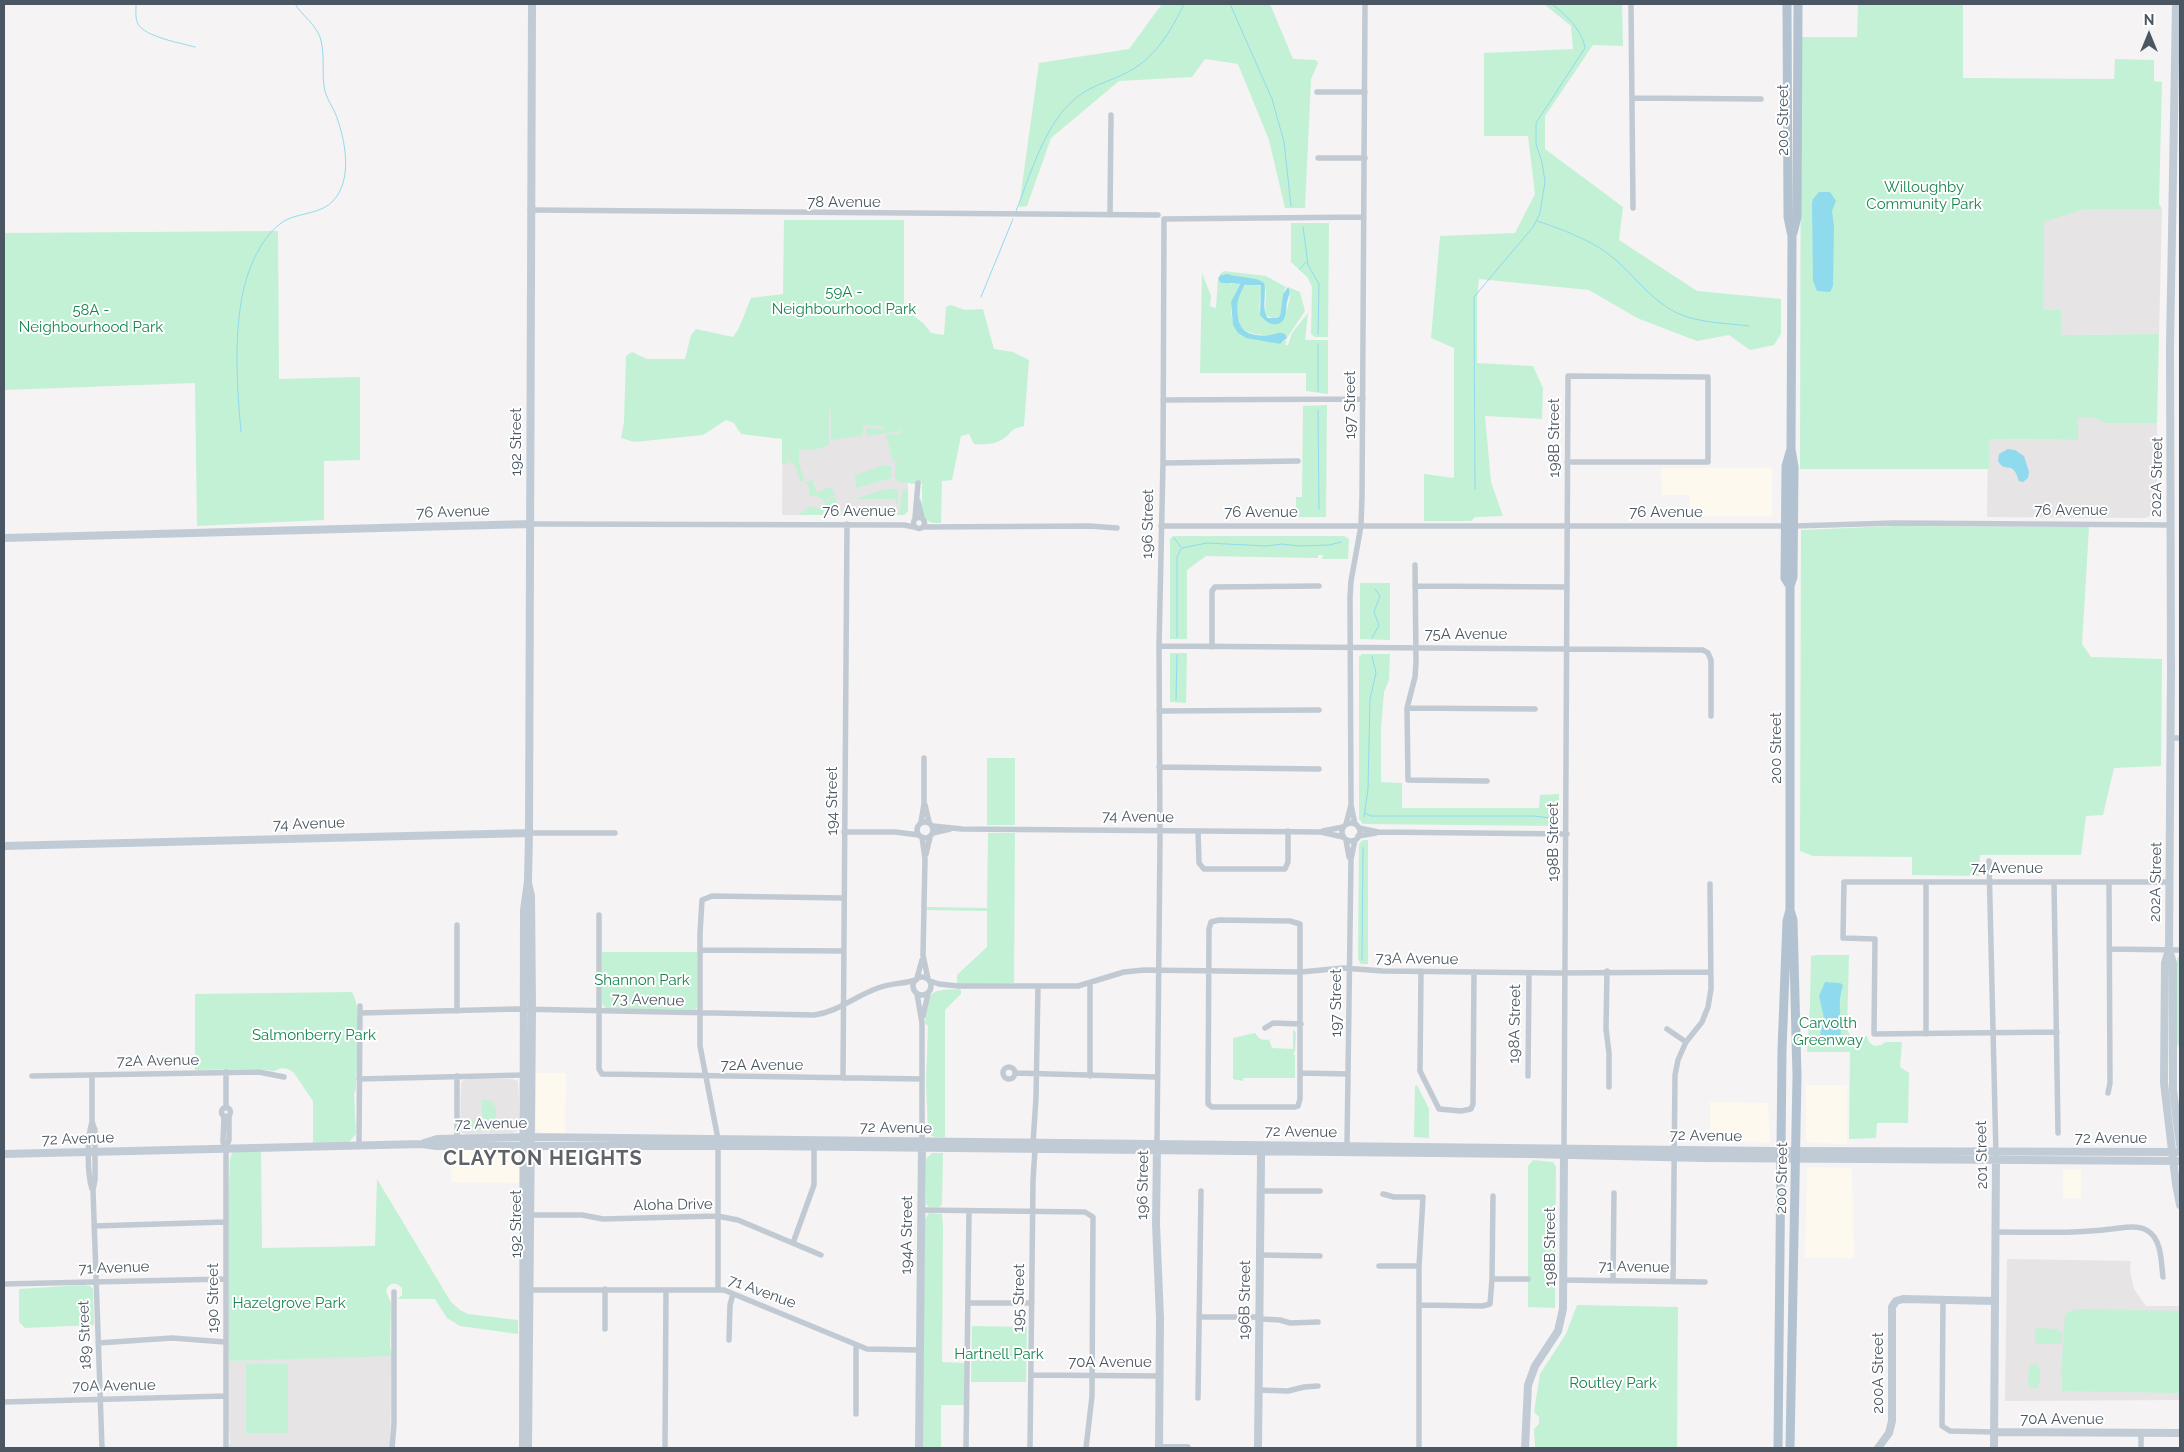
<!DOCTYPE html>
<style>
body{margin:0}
#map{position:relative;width:2184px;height:1452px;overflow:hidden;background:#f5f3f3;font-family:Raleway,sans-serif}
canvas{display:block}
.frame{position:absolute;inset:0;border:5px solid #4a5661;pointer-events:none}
.north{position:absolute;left:2124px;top:10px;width:50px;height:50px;-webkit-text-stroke:4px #fff;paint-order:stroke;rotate:0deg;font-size:14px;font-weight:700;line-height:20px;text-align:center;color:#4a5661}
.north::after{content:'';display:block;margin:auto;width:18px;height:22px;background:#4a5661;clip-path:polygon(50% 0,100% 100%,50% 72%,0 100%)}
</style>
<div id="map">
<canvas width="2184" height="1452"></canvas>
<div class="frame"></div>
<div class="north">N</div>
</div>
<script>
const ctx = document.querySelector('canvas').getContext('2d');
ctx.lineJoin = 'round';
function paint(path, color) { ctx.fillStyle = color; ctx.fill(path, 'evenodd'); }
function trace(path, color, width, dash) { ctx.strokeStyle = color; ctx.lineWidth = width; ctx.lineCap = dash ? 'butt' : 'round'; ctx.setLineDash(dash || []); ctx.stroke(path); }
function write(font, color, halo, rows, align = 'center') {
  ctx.font = font + ' Raleway,sans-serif'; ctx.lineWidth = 4; ctx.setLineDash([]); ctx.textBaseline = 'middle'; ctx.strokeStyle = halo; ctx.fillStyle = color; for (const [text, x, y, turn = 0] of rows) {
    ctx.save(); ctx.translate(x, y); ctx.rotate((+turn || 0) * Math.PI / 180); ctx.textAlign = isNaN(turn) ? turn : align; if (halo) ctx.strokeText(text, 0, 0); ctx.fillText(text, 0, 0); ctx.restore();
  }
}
const commercial = new Path2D(`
 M1661 468H1772V516H1690V495H1662Z
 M536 1073H566L565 1131 564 1133H542L536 1129Z
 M1806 1085H1847V1144L1811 1143 1806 1139Z
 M1710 1102 1768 1103 1770 1142 1710 1141Z
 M511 1149 518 1152 520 1157 519 1183 451 1182V1150Z
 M1807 1167 1852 1168 1854 1258H1805Z
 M2063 1170H2081V1198H2063Z`);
const education = new Path2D(`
 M2085 209H2162L2159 334 2061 335 2043 310V222Z
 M783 386 908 387V511L904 515H782Z
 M2078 418H2095L2105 423H2157V513L2145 518 1987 517 1988 439 2077 440Z
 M467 1079H512L518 1081 520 1124 517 1131 512 1133 467 1134 462 1133 460 1129 461 1085 462 1081Z
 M2007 1259 2131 1261 2130 1270 2134 1289 2146 1306H2180V1400L2005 1401Z
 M369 1356H392L390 1448H228L230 1443 228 1410 229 1361Z`);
const green = new Path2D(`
 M1162 4H1270L1293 59 1316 60 1318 63 1311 79 1305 208H1285L1269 140 1238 64 1205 59 1192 77 1119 81 1051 138 1027 206 1019 207 1039 63 1129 49Z
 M1544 4H1622L1623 46 1593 45 1545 116V149L1623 207 1619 240 1697 291 1781 299V334L1774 345 1750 350 1729 335 1697 341 1637 318 1589 290 1479 279 1477 298V363L1533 366 1543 388 1542 419 1485 416 1491 482 1503 516 1475 517 1471 521H1424V474L1454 478V348L1431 338 1440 236 1515 233 1535 194 1528 136H1484V53L1573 49 1571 26Z
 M1858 4H1963V78L2114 79 2115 59 2154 60V81L2162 82 2159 204 2162 209H2085L2044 222 2043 310H2061V335L2159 334 2157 423H2105L2095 418H2078V440L1989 439V469H1800L1801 37H1857Z
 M784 220H904V308L924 324 931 333 944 335 946 307 951 305 965 310 983 309 994 349 1013 352 1029 360 1024 426C1008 430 1014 431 1003 439 996 444 983 445 974 444L969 434 961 436 952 480 942 481 941 523H933L924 519 922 512V483L911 484 910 483 899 482 895 478V464L899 462 893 461 886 435 901 433 903 425 900 431 867 436 866 428 882 429 885 427 864 425 861 427 864 428 862 436 831 440V409H829V445L814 450H800L799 447V463L804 480 800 481 794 463H789V446L788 464H782V439L741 434 734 423 726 420 703 435 634 442 621 438 624 422 626 356 632 352 647 359H685L691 335 696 329 733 337 739 328 751 298 783 294Z
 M1291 223H1329L1328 337H1315L1311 334 1312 287 1308 278 1291 262Z
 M278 231 279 379 360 377V460L324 461V520L197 526 195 383 4 390V233Z
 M1224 271 1266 276 1286 287 1283 294 1280 316 1275 319 1265 315 1266 290 1255 279 1239 278 1223 274 1219 278 1220 274Z
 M1202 273 1211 296 1210 306 1216 308 1218 278 1229 284 1240 283C1229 304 1227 317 1242 336L1280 344 1287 340 1285 345H1288L1292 333 1308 313 1305 340H1328V394L1306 391V373H1200Z
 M1249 284 1261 286C1262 300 1253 317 1270 323L1285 318 1290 297 1288 287 1300 292 1305 311 1287 338C1270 332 1241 341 1238 318 1237 313 1235 307 1236 302 1237 296 1243 286 1249 284Z
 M1327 405 1326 517H1296V497H1302L1303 406Z
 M884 465 892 466 891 478 856 488 855 476 858 474Z
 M813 480 816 492 832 487 835 496 828 498 824 503 822 499 815 495 809 496 810 489 806 482Z
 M885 489H897L898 503H896L895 499H855Z
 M903 489H908V511L904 515H846L848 507 849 513 899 514Z
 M836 497 837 515H799L810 506 820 509 829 499Z
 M1894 526 2089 527 2082 644 2091 657 2162 659 2161 766 2114 768 2103 815 2086 816 2081 855H1980L1979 876 1912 875V857L1813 856 1800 851 1801 530Z
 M1173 536H1344L1349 539 1348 559H1322L1323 555H1318V558L1206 556 1187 570V639H1170V539Z
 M1360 583H1390V640L1360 639Z
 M1170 653H1187L1186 703 1170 702Z
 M1362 654H1390L1389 680 1384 692 1381 728V782L1402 783V808H1539L1540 795 1559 794V821L1554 826 1363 824 1359 819V657Z
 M987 758H1015V825H987Z
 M988 833H1015L1014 983 957 984V975L987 947V911L927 910V907L987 908Z
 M1363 840H1368V964H1361L1358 959 1359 844Z
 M602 952H697V1007L695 1010 675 1009H606L602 1003Z
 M2180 954V1037L2179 1048 2177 1043V959Z
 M1817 955H1849L1847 1029 1850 1036H1867L1869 1042 1874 1046 1881 1045 1886 1042H1902L1900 1067 1909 1073 1908 1123H1877L1876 1138 1849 1139 1850 1052H1807L1810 1004 1811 956Z
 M959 989 961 990V994L945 1010V1137C938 1137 931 1139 928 1130L926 1082 928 1026 925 1023C928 992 927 990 959 989Z
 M352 992C364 1012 356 1065 356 1090L354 1093 356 1134 349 1142 313 1144V1101L294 1073 288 1069 282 1068 274 1071 258 1069 195 1070V994Z
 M1293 1029 1296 1033 1295 1052 1293 1053 1295 1055V1078H1243V1081L1233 1079V1038L1255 1033 1260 1039 1267 1040 1269 1039 1272 1048 1293 1049Z
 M1417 1085 1429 1109V1138L1414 1137 1415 1086Z
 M481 1099 492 1101 494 1106H496V1129H468L465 1120 483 1121Z
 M238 1151 261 1152 262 1248 375 1246 377 1179 451 1302 460 1310 468 1314 518 1320V1334L460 1326 447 1318 435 1299H398L402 1295V1288C396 1281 388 1283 386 1291L391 1303 390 1346 392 1356 229 1361 228 1211 230 1160 232 1153Z
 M932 1153H943L942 1205 937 1208 928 1207 926 1203V1159Z
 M1533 1160 1553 1162 1556 1167 1555 1308 1528 1307V1166Z
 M929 1213 942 1214 943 1227 942 1362 965 1363 964 1405H941V1448H923L922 1446 925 1219Z
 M84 1285 90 1286 93 1289 94 1325 25 1328 19 1322V1289Z
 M1577 1305 1678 1307 1677 1448 1535 1447 1534 1429 1539 1424V1417L1534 1412 1540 1374 1566 1334Z
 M2076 1309 2180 1311V1393L2062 1391V1376L2061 1375 2065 1314Z
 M972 1326 1027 1327 1026 1382H971Z
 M2035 1328 2057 1329V1331L2062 1332V1344H2035Z
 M246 1364H288V1433H246Z
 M2032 1364 2038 1365C2041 1371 2041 1383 2037 1388H2031L2028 1384 2029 1367Z`);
const water = new Path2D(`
 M1819 192H1830L1836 201 1832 211 1834 227 1833 286 1830 292 1817 291 1813 281 1812 204 1813 199Z
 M1227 274C1238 278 1256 276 1264 283 1267 293 1261 310 1268 318H1277L1280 316 1283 294 1288 287C1291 293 1289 295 1287 302 1286 307 1287 314 1284 319 1278 329 1265 323 1260 315L1261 287 1260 285H1245C1238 296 1236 304 1238 317 1240 334 1255 337 1270 335 1277 334 1279 331 1285 334L1287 338 1280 344 1246 338 1238 333 1233 325 1231 302 1240 284C1232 282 1227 285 1220 282L1218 278 1221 275Z
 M2008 449 2015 450 2024 456 2029 472 2028 478 2023 482 2019 481C2012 458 2006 475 1998 461L1999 454Z
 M1825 982 1840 983 1843 985C1836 1004 1843 1023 1840 1042L1834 1045 1820 1046 1818 1043 1824 1018 1819 996Z`);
const stream = new Path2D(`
 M136 4C136 9 135 19 138 24 145 37 181 43 195 47
 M1230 4 1272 99 1284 142 1291 206
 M1016 211C1031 174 1044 124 1076 98 1090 86 1108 82 1124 74 1154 60 1170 33 1184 4
 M1537 221C1559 228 1588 239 1607 253 1632 271 1648 299 1677 313 1699 323 1725 323 1749 326
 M1303 227 1308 265 1319 284 1318 334
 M1300 269 1306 262
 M981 297 1013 219
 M1318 344V391
 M1318 410 1319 509
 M241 432C236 376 230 294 261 246 267 236 277 224 288 219 302 213 322 213 333 201 352 181 346 144 338 121 335 109 325 98 324 86 322 69 325 53 320 37 315 24 302 15 295 4
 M1475 489 1474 297 1533 227 1540 213 1545 182 1542 162 1536 144V123L1585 48C1582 30 1566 15 1552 4
 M1174 538 1181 547
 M1182 548 1207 543 1267 546 1282 544 1299 546 1329 545 1341 542
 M1177 637V557L1181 549
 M1372 638 1379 625 1374 612 1380 596 1375 589
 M1176 700 1177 655
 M1365 813 1371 816H1534L1551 818
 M1364 817 1368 789 1370 699 1376 673 1372 656
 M1362 960 1363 848`);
const street = new Path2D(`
 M1631 4 1633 208
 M1317 92H1365
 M1632 98 1761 99
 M1318 158H1365
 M530 210 1158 215
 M1110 215 1111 115
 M1163 400 1363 399
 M1163 463 1298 461
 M918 501 922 518
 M913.5 523a5.5 5.5 0 1 1 11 0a5.5 5.5 0 1 1-11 0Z
 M915 518 918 483
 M530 524 904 525 914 527
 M1161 526H1794L1895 523 2171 525
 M923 527 1090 526 1117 528
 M1415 565 1416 662 1415 677 1407 708 1408 780 1487 781
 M1415 586 1567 587
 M1159 646 1703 650 1708 653 1711 660V716
 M1212 647V591L1215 587 1319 586
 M1407 708 1535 709
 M1159 711 1319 710
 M2171 738H2180
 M1159 767 1319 769
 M925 805 929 822
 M917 830a8 8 0 1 1 16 0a8 8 0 1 1-16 0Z
 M921 822 924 804V758
 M1342 832a9 9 0 1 1 18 0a9 9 0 1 1-18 0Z
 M1346 824 1351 805
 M1355 824 1351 805 1350 597 1351 581 1361 526 1362 497 1365 4
 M933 826 962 829 1321 832 1343 837
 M1359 828 1378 832 1567 834
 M1198 831 1199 863 1204 869H1285L1288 862V831
 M1323 831 1343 827
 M844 832H895L919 835
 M529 833H615
 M933 833 950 829
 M1358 836 1376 833
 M922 837 925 859 923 955 928 979
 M1346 840 1349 857
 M926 854 930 837
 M1989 861 1996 1155
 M2054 882 2058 1133
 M599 915V1069L602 1074 922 1079
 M1219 920 1290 921 1300 924V1099L1298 1106 1295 1107H1212L1208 1104 1209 929 1211 922Z
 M2109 949 2180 950
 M700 950 843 951
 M1421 971 1420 1071 1439 1109 1461 1111 1471 1109 1473 1104 1474 972
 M1607 971 1606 1029 1609 1053V1087
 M913 986a9 9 0 1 1 18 0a9 9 0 1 1-18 0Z
 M917 978 922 960
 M930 981 939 984 958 986H1078L1124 972 1144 970 1301 972 1343 968 1383 971 1558 973 1710 972
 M917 994 922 1023V1142
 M457 1011V925
 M360 1013 516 1009 814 1015C838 1012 855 996 878 988 890 983 903 984 916 980
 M923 1016 928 994
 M1265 1028 1273 1023 1301 1024
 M1667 1029 1686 1042
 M2057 1032 1874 1034 1875 939 1843 938 1844 882H2169
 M1926 1034V882
 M1003 1073a6 6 0 1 1 12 0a6 6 0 1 1-12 0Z
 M226 1072V1108
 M1015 1073 1156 1077
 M1300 1073 1348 1074
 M92 1075V1122L95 1130V1180L93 1190 102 1448
 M32 1076 259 1072 284 1077
 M457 1076V1138
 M1090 1076V983
 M1528 1076 1529 973
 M843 1078 847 524
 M359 1079 524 1075
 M2108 1093 2110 1083 2109 882
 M221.5 1112a4.5 4.5 0 1 1 9 0a4.5 4.5 0 1 1-9 0Z
 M224 1116 223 1142 226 1148V1448
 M92 1122C87 1137 87 1174 92 1189
 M718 1139 700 1046V933L702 900 712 896 843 898
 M1033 1143 1036 1098 1038 986
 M1157 1144 1160 840 1159 646 1163 463 1164 219 1364 217
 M359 1145 360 1006
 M718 1146V1290
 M1347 1146 1351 859 1355 840
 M226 1148 229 1140V1116
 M1564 1148 1568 376 1708 377V462H1567
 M1260 1191H1320
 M1383 1194 1394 1197H1423L1419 1266V1448
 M921 1210 1085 1212 1093 1217 1092 1396 1086 1448
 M531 1215H582L603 1219 717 1216 738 1220 821 1255
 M94 1226 225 1222
 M1996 1232C2034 1232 2073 1234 2111 1229 2122 1228 2138 1224 2148 1231 2162 1240 2161 1262 2163 1277
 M793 1243 814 1185V1146
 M1260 1255 1320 1256
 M1379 1266H1419
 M1492 1279H1528
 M1563 1280 1705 1282
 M1613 1281 1614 1193
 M1673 1282 1675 1075 1678 1060 1686 1042 1702 1022 1708 1007 1711 989 1710 884
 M4 1284 226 1279
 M529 1290H724L867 1349 919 1350
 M1943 1300 1942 1426 1950 1431 1994 1432
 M968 1303H1032
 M1419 1305 1482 1306 1490 1304 1492 1279 1493 1196
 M1199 1317H1259L1262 1319 1280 1320 1290 1323 1318 1322
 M605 1329V1289
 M729 1340 730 1305 733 1294
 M98 1343 172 1338 225 1342
 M1031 1375 1159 1376
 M1258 1390 1288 1391 1304 1387 1318 1386
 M1198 1398 1201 1191
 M4 1402 225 1396
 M856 1414V1345
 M392 1448 394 1424V1292
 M665 1448 666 1290
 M966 1448 969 1211
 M1030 1448 1033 1180 1035 1149
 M2141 1448V1433`);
const secondary = new Path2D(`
 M2176 4 2170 346 2171 672 2169 950 2165 963 2164 1083 2176 1184 2180 1205
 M4 538 530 524
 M4 846 529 833
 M2169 950 2173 963V1090L2180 1145
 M424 1143 437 1139 531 1137 1773 1151 2180 1152
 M1157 1148 1156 1224 1160 1318 1159 1448
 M4 1154 422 1144 436 1146H760L1528 1154 1704 1158 2180 1161
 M1994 1432 2180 1433
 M523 1448 524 910 528 881 529 833 532 4
 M528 1448 532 1010 531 896 528 883
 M919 1448 922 1143
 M1159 1448H1187
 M1258 1448 1261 1159V1153L1266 1150
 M1525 1448 1528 1385 1535 1366 1558 1331 1563 1309 1564 1152
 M1878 1448 1889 1433 1892 1421V1307L1896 1301 1903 1299 1995 1301
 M1994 1448 1996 1160`);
const primary = new Path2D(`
 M1787 4 1788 217 1792 236 1791 449 1786 466 1785 578 1790 586
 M1793 233 1797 217 1798 4
 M1790 910 1793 920 1797 1076 1790 1448
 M1778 1448 1782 1050 1787 921 1790 910V586L1793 577 1794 467 1791 449`);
const streetNames = [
 ["200 Street",1783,120,-90],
 ["78 Avenue",844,202],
 ["197 Street",1350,405,-90],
 ["198B Street",1554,438,-90],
 ["192 Street",516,442,-90],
 ["202A Street",2157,477,-89],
 ["76 Avenue",2071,510],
 ["76 Avenue",859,511],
 ["76 Avenue",453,512,-2],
 ["76 Avenue",1261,512],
 ["76 Avenue",1666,512],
 ["196 Street",1148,524,-89],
 ["75A Avenue",1466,634],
 ["200 Street",1776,748,-90],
 ["194 Street",832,801,-90],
 ["74 Avenue",1138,817,1],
 ["74 Avenue",309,824,-2],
 ["198B Street",1553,842,-90],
 ["74 Avenue",2007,868],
 ["202A Street",2156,882,-89],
 ["73A Avenue",1417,959,1],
 ["73 Avenue",648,1000,2],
 ["197 Street",1336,1003,-90],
 ["198A Street",1515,1024,-89],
 ["72A Avenue",158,1061,-1],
 ["72A Avenue",762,1065],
 ["72 Avenue",491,1124,-1],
 ["72 Avenue",896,1128,1],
 ["72 Avenue",1301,1132,1],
 ["72 Avenue",1706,1136,1],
 ["72 Avenue",2111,1138],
 ["72 Avenue",78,1139,-2],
 ["201 Street",1982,1155,-91],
 ["200 Street",1782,1178,-89],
 ["196 Street",1143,1185,-89],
 ["Aloha Drive",673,1205,-1],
 ["192 Street",516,1224,-90],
 ["194A Street",907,1235,-89],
 ["198B Street",1550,1247,-90],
 ["71 Avenue",1634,1267,1],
 ["71 Avenue",114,1268,-2],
 ["71 Avenue",762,1292,20],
 ["190 Street",213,1298,-90],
 ["195 Street",1019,1298,-89],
 ["196B Street",1245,1300,-89],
 ["189 Street",85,1335,-92],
 ["70A Avenue",1110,1362],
 ["200A Street",1878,1373,-90],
 ["70A Avenue",114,1386,-1],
 ["70A Avenue",2062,1419]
];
const parkNames = [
 ["Willoughby",1924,187],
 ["Community Park",1924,204],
 ["59A -",844,292],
 ["Neighbourhood Park",844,309],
 ["58A -",91,310],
 ["Neighbourhood Park",91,327],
 ["Shannon Park",642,980],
 ["Carvolth",1828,1023],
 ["Greenway",1828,1040],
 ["Salmonberry Park",314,1035],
 ["Hazelgrove Park",289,1303],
 ["Hartnell Park",999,1354],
 ["Routley Park",1613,1383]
];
const districtNames = [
 ["CLAYTON HEIGHTS",543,1159]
];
paint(commercial, '#fdf9ef');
paint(education, '#e6e4e5');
paint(green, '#c3f1d5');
paint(water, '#90daee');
trace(stream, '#90daee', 1);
trace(street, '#c1cad2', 5.5);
trace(secondary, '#c1cbd6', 8);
trace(primary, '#b3c2d1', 9);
write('15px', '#4a5661', '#fff', streetNames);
write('15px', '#17864f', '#fff', parkNames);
ctx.letterSpacing = '1px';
write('bold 20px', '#5f6368', '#fff', districtNames);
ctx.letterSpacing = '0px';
</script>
